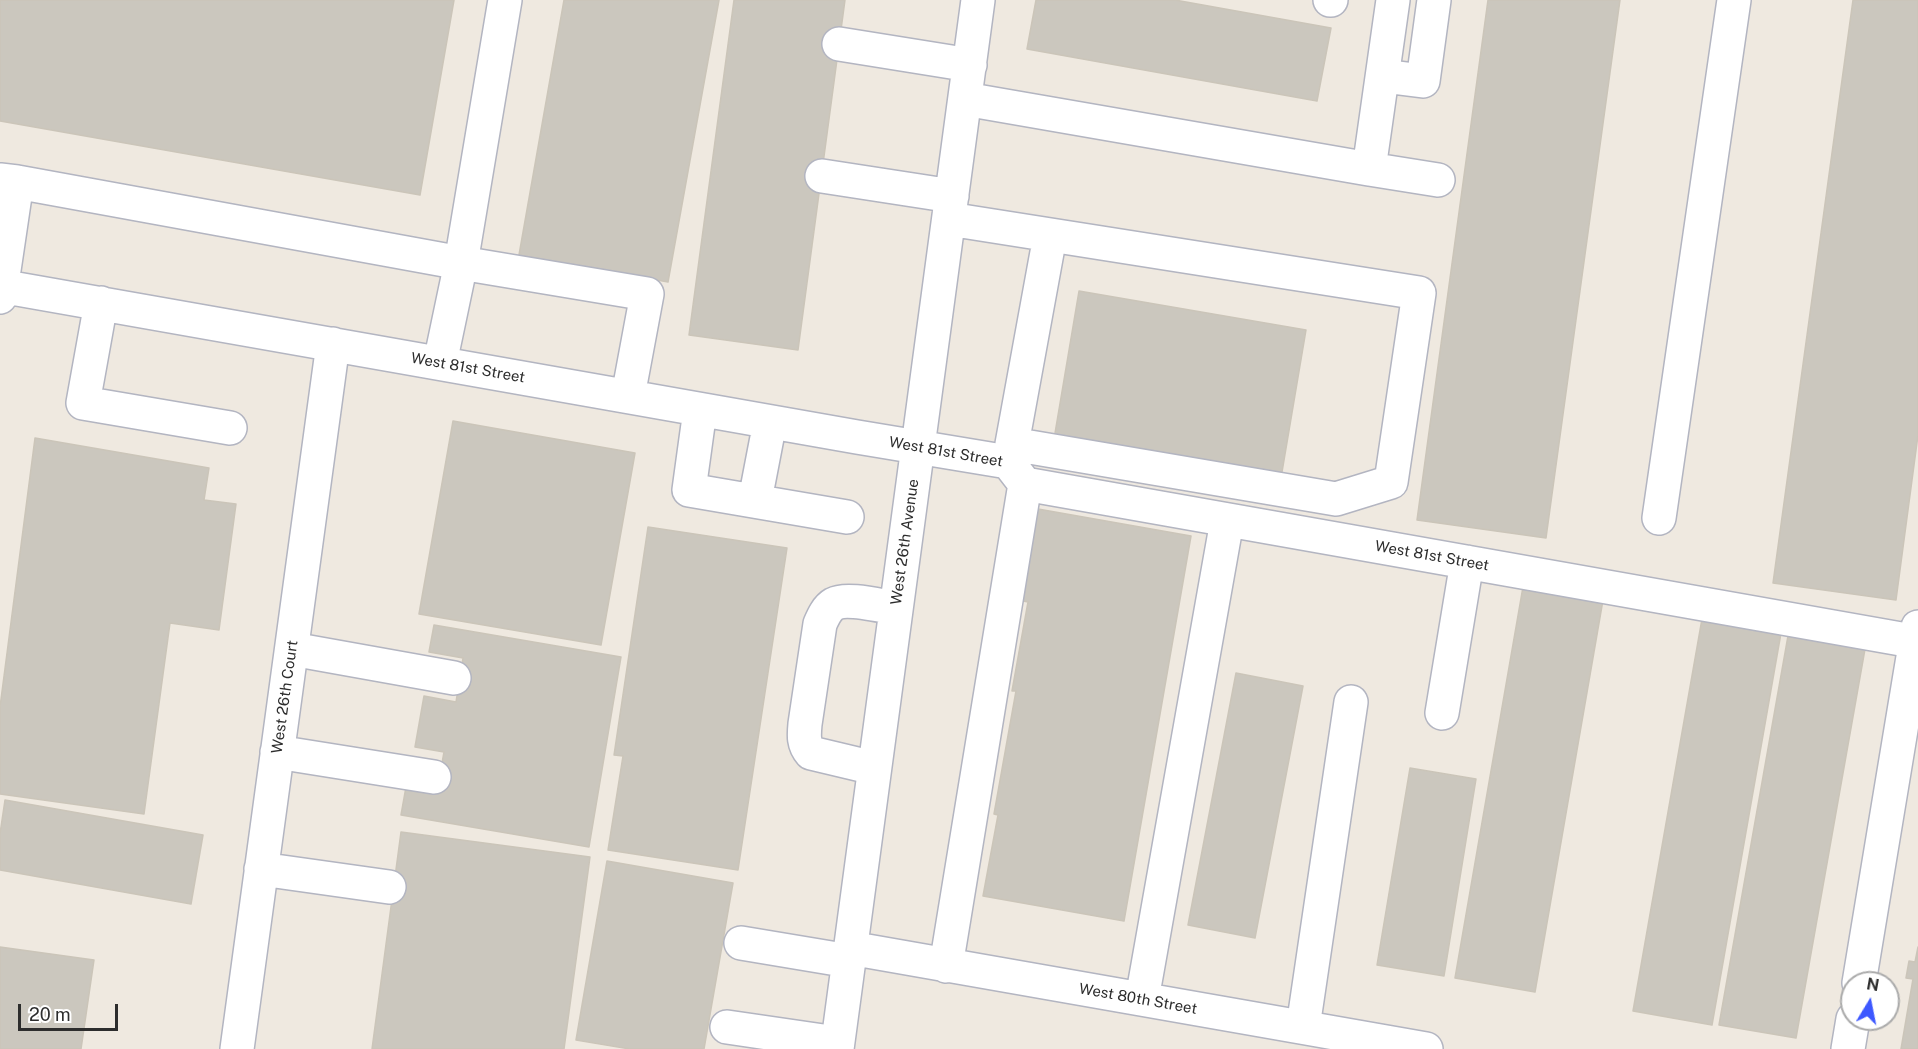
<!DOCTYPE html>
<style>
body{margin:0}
#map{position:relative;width:1918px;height:1049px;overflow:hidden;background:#efe9e0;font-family:"Public Sans",sans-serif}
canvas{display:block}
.north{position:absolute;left:1840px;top:971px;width:60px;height:60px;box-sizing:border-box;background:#fff;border:2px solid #ababab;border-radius:50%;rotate:10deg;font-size:16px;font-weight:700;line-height:24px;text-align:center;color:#2d2d2d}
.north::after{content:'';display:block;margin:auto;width:21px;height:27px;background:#3d58ff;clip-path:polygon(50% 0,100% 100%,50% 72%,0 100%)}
.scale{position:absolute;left:18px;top:1004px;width:100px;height:27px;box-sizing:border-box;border:3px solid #2d2d2d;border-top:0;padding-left:8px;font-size:18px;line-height:21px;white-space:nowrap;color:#2d2d2d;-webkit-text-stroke:4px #fff;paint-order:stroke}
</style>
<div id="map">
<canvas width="1918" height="1049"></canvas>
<div class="north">N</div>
<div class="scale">20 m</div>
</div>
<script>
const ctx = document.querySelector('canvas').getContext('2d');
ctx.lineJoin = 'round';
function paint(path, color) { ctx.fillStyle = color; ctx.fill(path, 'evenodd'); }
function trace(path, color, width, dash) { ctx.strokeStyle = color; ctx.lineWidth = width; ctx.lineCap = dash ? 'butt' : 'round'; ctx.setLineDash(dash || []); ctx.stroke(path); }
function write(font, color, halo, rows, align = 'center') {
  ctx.font = font + ' "Public Sans",sans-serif'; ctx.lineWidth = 5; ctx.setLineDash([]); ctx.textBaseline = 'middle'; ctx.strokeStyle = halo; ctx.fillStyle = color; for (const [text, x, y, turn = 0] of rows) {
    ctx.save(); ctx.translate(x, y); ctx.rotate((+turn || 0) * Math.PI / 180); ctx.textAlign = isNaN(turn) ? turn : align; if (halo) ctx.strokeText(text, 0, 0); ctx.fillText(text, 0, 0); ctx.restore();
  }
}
const building = new Path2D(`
 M0 0H454L420 195 0 121Z
 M564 0H719L668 282 519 255Z
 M734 0H845L798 350 689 335Z
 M1036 0H1175L1331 28 1317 101 1027 49Z
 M1488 0H1620L1546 538 1417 520Z
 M1853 0H1918V435L1896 600 1773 583Z
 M1079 291 1306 330 1281 478 1054 439Z
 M453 421 635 453 601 645 419 614Z
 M35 438 209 468 204 500 236 504 219 630 170 623 144 814 0 794V707Z
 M1038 509 1191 536 1124 921 983 896 998 815 994 814 1016 691H1012L1028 602 1023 601Z
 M648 527 787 548 738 870 608 850 623 756 614 755Z
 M1523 587 1603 600 1535 992 1455 978Z
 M1702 619 1781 633 1712 1025 1633 1011Z
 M434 625 621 657 589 847 401 815 406 787 437 792 444 752 415 747 424 696 456 702 463 658 429 652Z
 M1788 636 1865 649 1796 1038 1719 1025Z
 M1236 673 1303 686 1255 938 1188 925Z
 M1410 768 1476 779 1444 976 1377 965Z
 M5 800 203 835 191 904 0 870V834Z
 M401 832 590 857 564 1049H372Z
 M607 861 733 883 704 1049H630L576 1040Z
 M0 947 94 960 81 1049H0Z
 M1918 947V1049H1901L1913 979 1906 978 1909 961 1915 962Z`);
const minor = new Path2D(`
 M1330 0H1331
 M839 44 970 65
 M1383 76 1423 81 1434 0
 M965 99 1369 169 1393 0
 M1369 169 1438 180
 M822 176 952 196
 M0 180 17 182 0 297
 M17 182 461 263 647 294 628 396
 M949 219 1419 293 1391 482 1336 499 1012 444 1050 236
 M0 286 857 437 1008 462 1025 484 1918 642
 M101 303 83 403 230 428
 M440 363 461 263 505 0
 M700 410 689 490 847 517
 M755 500 770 422
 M1659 518 1734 0
 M292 649 454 678
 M1442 713 1467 562
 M277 752 434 777
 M874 768 811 753C803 744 804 735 805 724L820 624C823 617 827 608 834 604 847 597 881 606 896 608
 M261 869 389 887
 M741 943 849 961
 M850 948 1426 1049
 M946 966 1025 484
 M1859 983 1918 627
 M1142 999 1227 521
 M727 1027 837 1043
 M1303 1027 1351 702
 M237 1049 333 344
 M837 1049 978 0
 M1848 1049 1853 1019`);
const streetNames = [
 ["West 81st Street",468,368,10],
 ["West 81st Street",946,452,10],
 ["West 26th Avenue",905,542,-82],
 ["West 81st Street",1432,556,10],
 ["West 26th Court",285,697,-82],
 ["West 80th Street",1138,999,10]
];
paint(building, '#cbc7be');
trace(building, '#cbc5b9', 1.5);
trace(minor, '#b3b5c1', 36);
trace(minor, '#fff', 33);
write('15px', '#2d2d2d', '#fff', streetNames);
</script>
